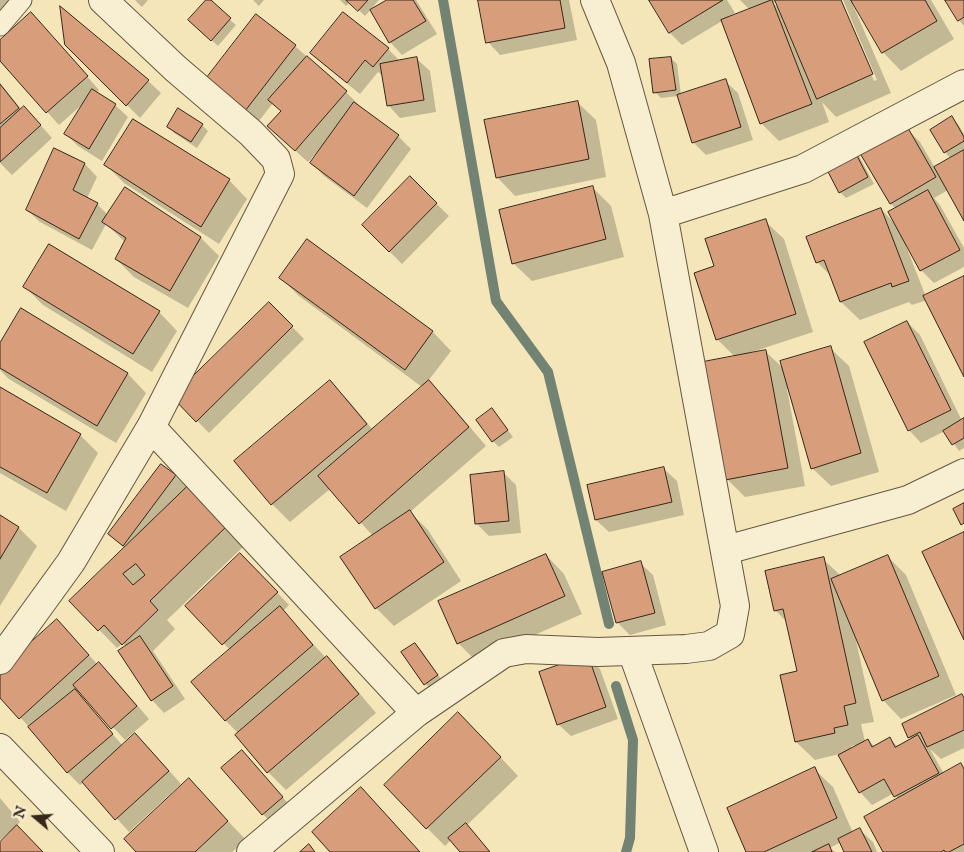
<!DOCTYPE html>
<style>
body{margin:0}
#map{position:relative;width:964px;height:852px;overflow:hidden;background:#f4e6b9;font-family:"IM FELL English",serif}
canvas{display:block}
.north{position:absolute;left:10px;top:792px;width:50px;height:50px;-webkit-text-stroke:4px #f8efd2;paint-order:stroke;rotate:288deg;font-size:14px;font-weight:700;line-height:20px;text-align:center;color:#352719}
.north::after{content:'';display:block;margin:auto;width:18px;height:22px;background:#352719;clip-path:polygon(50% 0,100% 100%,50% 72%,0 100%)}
</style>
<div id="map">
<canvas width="964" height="852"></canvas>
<div class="north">N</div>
</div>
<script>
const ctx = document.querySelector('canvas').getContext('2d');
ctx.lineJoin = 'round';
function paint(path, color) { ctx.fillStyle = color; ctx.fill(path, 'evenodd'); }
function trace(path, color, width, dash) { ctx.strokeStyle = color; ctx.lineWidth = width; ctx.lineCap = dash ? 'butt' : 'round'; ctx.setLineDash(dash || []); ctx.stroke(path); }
const shadow = new Path2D(`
 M0 0H18L0 21Z
 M135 0H148L142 7Z
 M207 0 236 25 218 46 196 26Z
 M253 0H264L259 6Z
 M340 0H379L365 16 350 2 346 6Z
 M390 0H416L437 34 402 55 390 42Z
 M480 0H569L577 40 500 55 488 42Z
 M650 0H727L735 13 729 16 730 18 750 10 740 0H840L874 81 877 80 843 0H931L954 39 901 71 883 52 855 4 853 5 891 93 836 117 822 102 829 122 779 141 761 123 722 21 682 45 670 33ZM777 1 780 10 773 3Z
 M946 0H964V26L959 20Z
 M256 16 295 46 346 92 358 104 357 106 398 136 411 149 367 208 324 176 312 163 320 152 318 151 308 162 282 139V112L273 103 258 122 219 92Z
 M43 27 99 90 96 93 115 105 128 117 102 161 78 146 66 134 84 103 59 125 0 60V42Z
 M66 44 148 81 161 93 140 118Z
 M388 49 400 61 417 59 430 71 436 112 400 118 388 105 383 76 378 72 360 94 324 65 312 53Z
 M671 58 677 64 681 95 725 81 738 93 753 140 706 155 693 142 678 96 661 98 655 92Z
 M0 83 22 110 36 120 52 138 12 175 0 163Z
 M577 102 596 120 606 177 515 196 497 177Z
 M179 110 202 125 208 131 197 148 174 133 168 126Z
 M952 118 958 124 964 134V219L948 190 934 198 940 205 964 248V267L934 283 921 270 907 245 906 246 926 297 964 277V374L927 300 912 305 909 302 860 320 841 302 832 277 817 262 881 209 895 224 896 209 891 204 863 155 907 129 920 142 935 168 951 159 945 152Z
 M134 120 229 180 247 199 219 244 124 183 106 165Z
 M54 150 85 164 97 177 87 198 97 204 108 215 125 189 201 238 219 256 188 308 134 277 116 259 125 242 106 224 92 250 40 222 27 210Z
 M853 150 859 156 874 184 846 198 840 192 826 165Z
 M410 178 449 216 402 264 363 225Z
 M592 187 611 206 624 257 532 281 513 263Z
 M765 221 784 239 813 332 752 352V354L765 351 784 369 830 348 849 366 879 472 831 486 812 468 789 389H787L805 486 745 497 727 479 735 357 717 339 715 267Z
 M307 241 433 332 451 351 428 381 447 400 486 446 410 512 428 530 461 581 394 626 376 608 373 536 330 489 290 522 272 504 330 382 348 400 373 430 422 387 299 296 281 278Z
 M25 287 159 312 177 331 152 372 43 305Z
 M269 303 304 339 209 433 174 397Z
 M21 310 128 374 146 393 116 443 9 379 0 370V345Z
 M907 322 920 335 962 421 964 419V448L959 451 945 431 921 443 909 430Z
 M0 389 80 435 98 453 66 511 0 473Z
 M492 409 513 437 499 447 493 441Z
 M664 469 677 481 684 515 609 532 596 520 588 486Z
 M504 473 516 485 521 533 489 536 476 523Z
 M175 476 247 543 167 620 175 629 153 651 185 699 164 713 152 700 126 647 123 643 117 648 71 601 125 549 110 534Z
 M0 516 19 528 37 546 0 606Z
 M546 555 564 574 582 614 476 661 458 643Z
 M887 556 906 575 956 695 901 719 883 700 856 636H855L874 722 861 724 865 742 868 740 875 747 890 739 898 747 912 739 909 737 962 696 964 698V748L941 759 930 749 944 774 961 765 964 768V852H884L898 799 894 793 872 805 860 792 839 754 815 760 796 742 798 672 787 622 775 610 823 559 841 576ZM860 744 852 749 851 746Z
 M640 563 653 575 666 625 630 635 617 622Z
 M253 567 289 605 283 611 326 658H327L345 676 376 713 286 790 268 772 239 734 225 720 230 650 187 606Z
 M69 633 98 665 99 663 112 676 149 719 125 740 78 689 75 691 123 746 148 747 181 784 129 832 84 782 80 785 68 773 32 730 0 696Z
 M415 644 421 650 443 682 431 691 403 653Z
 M587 656 600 669 618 719 571 736 558 724Z
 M477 732 518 776 467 825 490 852H462L451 840 445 846 427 828Z
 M242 751 294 810 275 827 263 814Z
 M814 769 833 787 853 833 860 830 873 842 877 852H846L841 842 830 848 835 852H748Z
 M189 780 246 840 232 852H138Z
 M0 798 20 822 16 826 41 852H0V844L11 833 9 832 0 840Z`);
const stream = new Path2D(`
 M443 0 496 301 548 372 609 624
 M616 686 633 740 630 838 626 852`);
const building = new Path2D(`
 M206 0H211L231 18 211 41 188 20Z
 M346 0H368L358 11Z
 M387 0H413L426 21 389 43 370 10Z
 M478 0H560L565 28 486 43Z
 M649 0H723L669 33Z
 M772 0 812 104 760 124 721 20Z
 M775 0H841L873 74 817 99Z
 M851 0H925L937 21 882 53Z
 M945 0H964V17L958 21Z
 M60 6 149 80 126 106 65 45Z
 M31 12 88 76 46 113 0 61V40Z
 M343 12 389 48 373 67 365 60 347 83 310 53Z
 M256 14 296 45 245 111 205 80Z
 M307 56 347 91 295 151 267 126 281 111 268 100Z
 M417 57 424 100 387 106 380 64Z
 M671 57 676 90 653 93 649 59Z
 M726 79 741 127 692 143 677 95Z
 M0 84 19 108 0 124Z
 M92 89 116 104 89 149 64 134Z
 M578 101 589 159 496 178 484 120Z
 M354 102 399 135 354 196 310 163Z
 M24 106 41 125 0 162V128Z
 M178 108 203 124 191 142 167 127Z
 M952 116 964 137V141L944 153 930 130Z
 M133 119 230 179 201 227 104 165Z
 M908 128 936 177 890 204 861 155Z
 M54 148 85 163 73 190 98 203 79 239 26 210Z
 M853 148 868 177 839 193 824 164Z
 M964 150V221L934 167Z
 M410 176 437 203 389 252 362 225Z
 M593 186 606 239 512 264 499 210Z
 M125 187 201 237 170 291 115 259 126 238 102 222Z
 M928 190 960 250 920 271 888 212Z
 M881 208 909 281 892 287 891 283 840 302 824 260 816 263 806 237Z
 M766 219 796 314 716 340 694 273 714 266 705 239Z
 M307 239 433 331 405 370 279 278Z
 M49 244 160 311 133 354 23 287Z
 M964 276V377L923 296Z
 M269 302 293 326 196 422 172 397Z
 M21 308 128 373 97 426 0 368V343Z
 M907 321 951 410 908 431 864 342Z
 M831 346 861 453 811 469 780 361Z
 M766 350 788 468 725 480 703 362Z
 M330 380 367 424 271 505 234 461Z
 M429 380 469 427 359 524 318 476Z
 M0 387 81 434 47 493 0 467Z
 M492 408 508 430 492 442 476 420Z
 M964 418V438L952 445 943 431Z
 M161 464 176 475 123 546 108 534Z
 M664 467 672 502 595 520 587 485Z
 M504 471 509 521 475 524 470 475Z
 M190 484 229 524 150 601 158 610 122 645 104 625 98 631 69 601ZM136 564 145 575 133 585 123 574Z
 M964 503V523L961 525 953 509Z
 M410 510 444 562 375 609 340 557Z
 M0 515 19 527 0 559Z
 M964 532V640L922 552Z
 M240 553 278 592 222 645 185 606Z
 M546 554 565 596 457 644 438 601Z
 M888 555 939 676 882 701 831 579Z
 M824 557 856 703 844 706 848 725 834 728 835 733 795 742 780 675 797 671 783 609 774 611 765 571Z
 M641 561 655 613 616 623 602 572Z
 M280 606 313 645 225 721 191 682Z
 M57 619 89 655 19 719 0 698V670Z
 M140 636 173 686 151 701 118 651Z
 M415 643 438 675 424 685 401 652Z
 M588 655 606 707 557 725 539 672Z
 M327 656 359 694 267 773 235 735Z
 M99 662 137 706 111 729 73 685Z
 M75 689 113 734 67 773 28 727Z
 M962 694 964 698V730L927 747 920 732 908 738 902 724Z
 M458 712 501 757 426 829 384 785Z
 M135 733 169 771 115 820 82 782Z
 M918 735 939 773 894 797 884 779 859 793 838 755 868 739 872 747 890 737 895 747Z
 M242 750 283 797 262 815 221 768Z
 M961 763 964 769V844L949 852H945L944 850 941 852H883L864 817Z
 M815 767 837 818 764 852H746L727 808Z
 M189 778 228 821 195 852H136L124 839Z
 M361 787 420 852H330L312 832Z
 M466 823 490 852H460L448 838Z
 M17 825 43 852H0V842Z
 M860 828 872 852H844L838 839Z
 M309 844 315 852H300Z
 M829 844 832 852H812Z`);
const lane = new Path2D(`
 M0 26 22 0`);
const street = new Path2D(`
 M663 214 803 169 964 84
 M151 427 416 713
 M726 550 908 500 964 473
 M632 651 704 852
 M0 660 71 562 151 427 280 174 276 159 251 133 176 69 103 0
 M0 748 100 852
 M251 852 416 713 504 653 526 649 598 652 686 649 709 646 730 634 735 606 663 214 621 63 595 0`);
paint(shadow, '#0003');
trace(stream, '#738373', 10);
paint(building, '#d89d7b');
trace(building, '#352719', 1);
trace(lane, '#655741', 21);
trace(street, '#655741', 30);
trace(lane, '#f8efd2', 19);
trace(street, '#f8efd2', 28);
</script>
